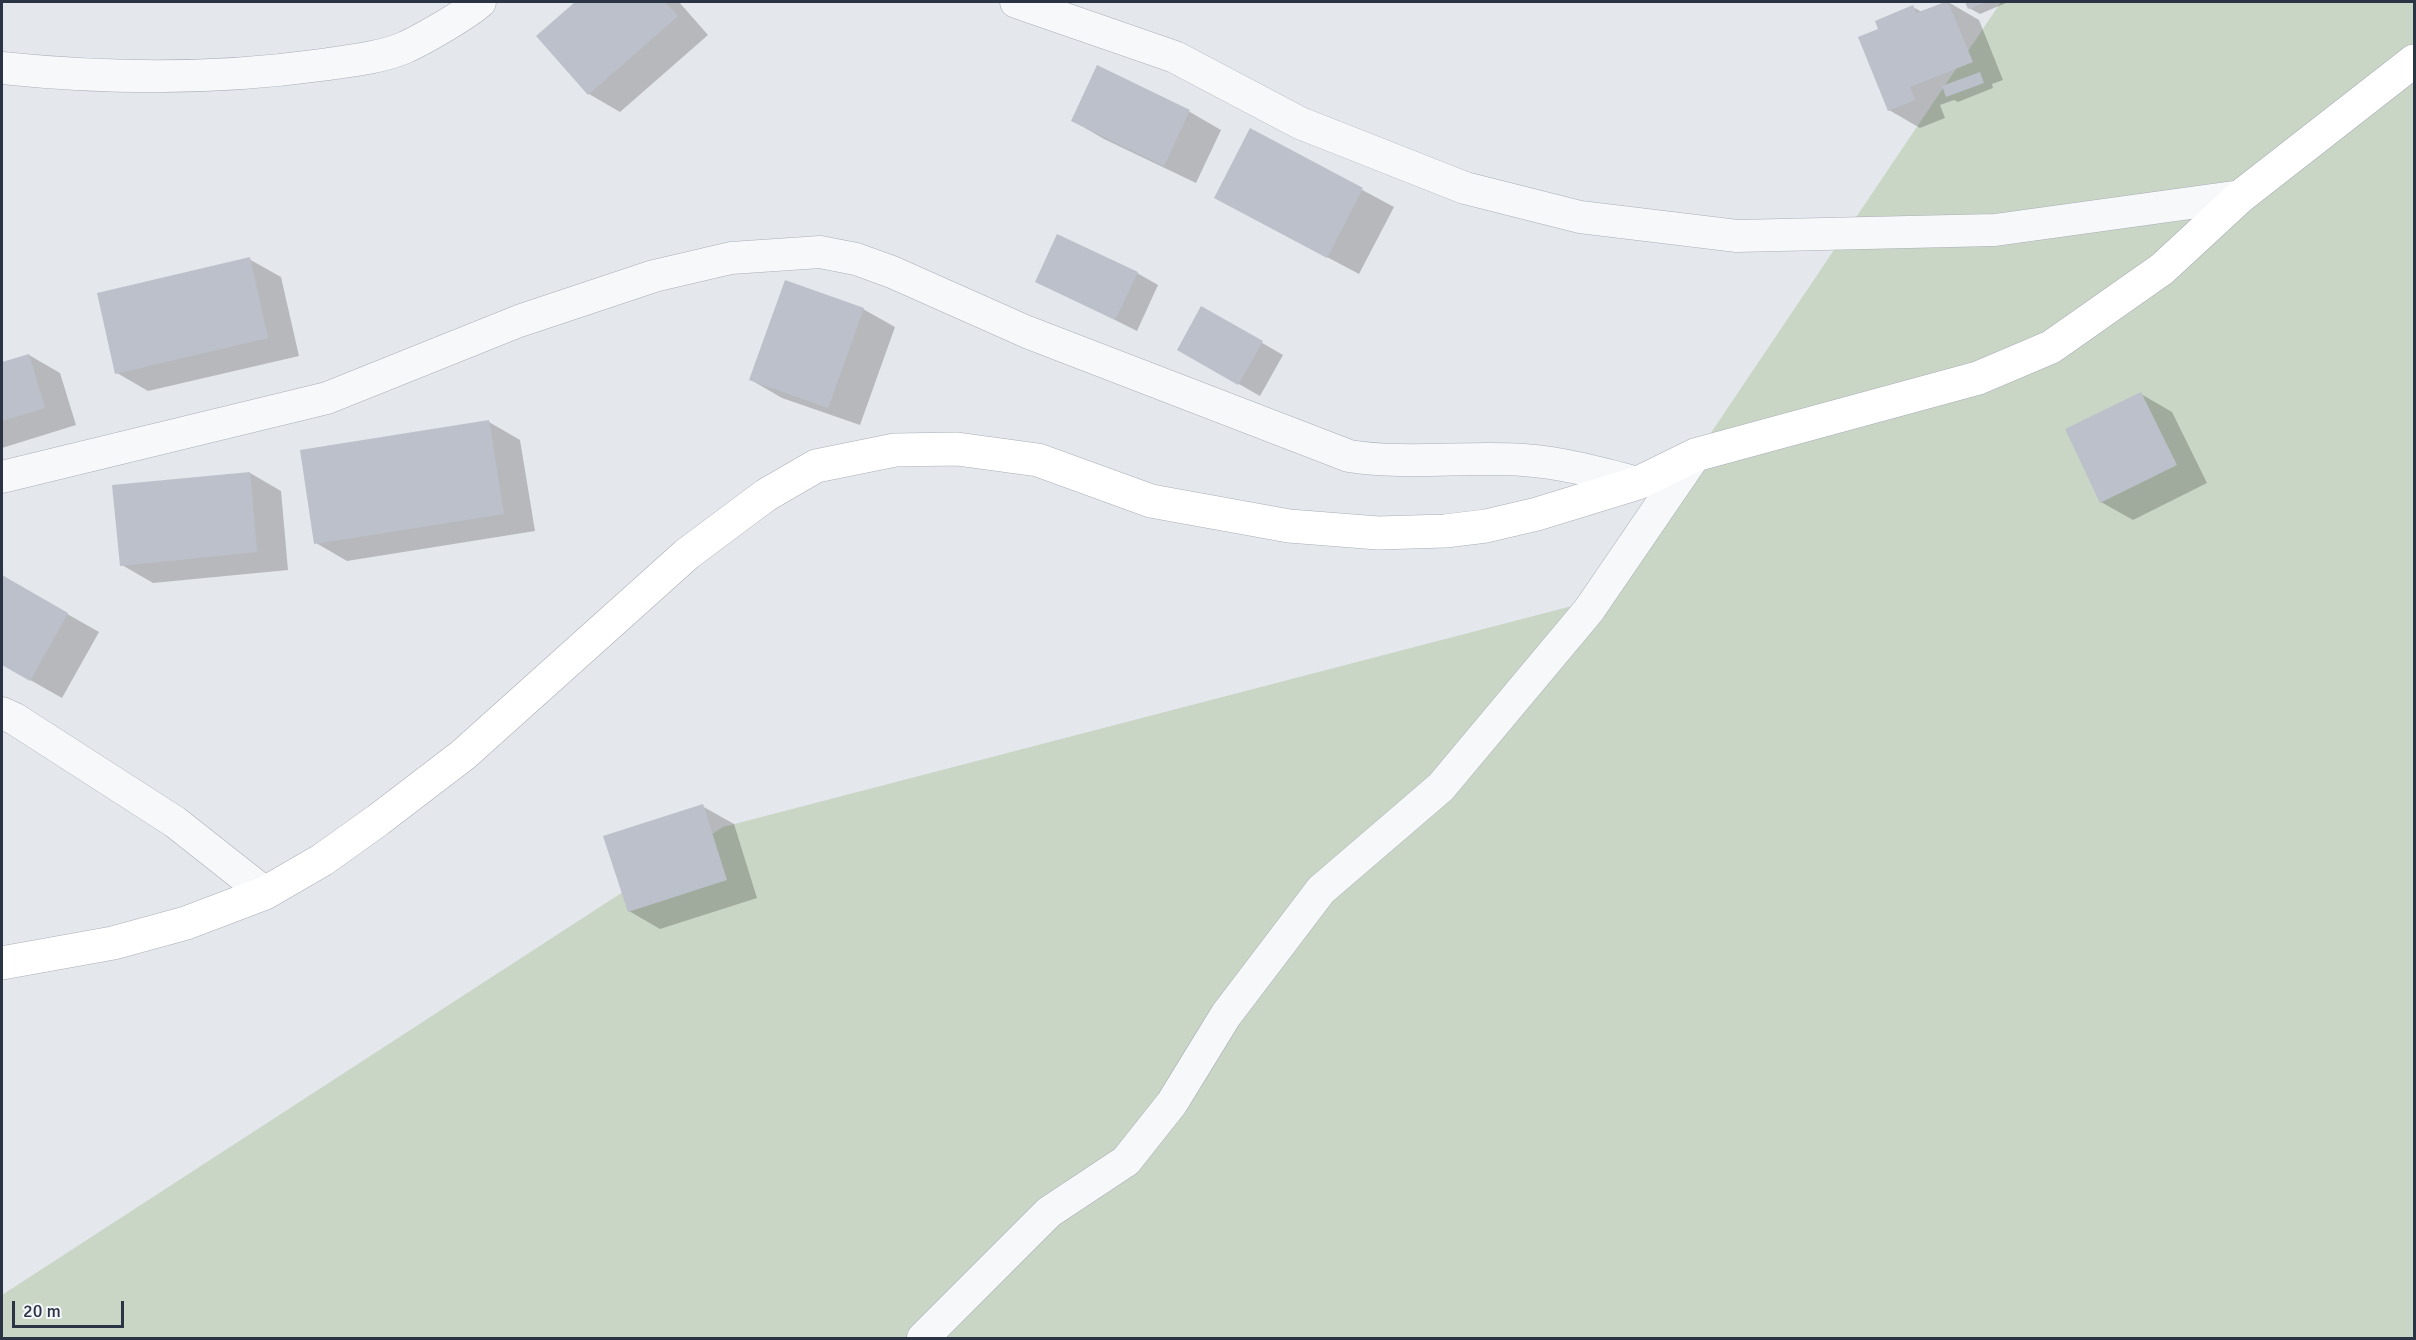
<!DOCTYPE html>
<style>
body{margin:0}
#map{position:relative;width:2416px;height:1340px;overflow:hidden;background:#e4e7ec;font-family:Signika,sans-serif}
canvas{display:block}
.frame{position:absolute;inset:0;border:3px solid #2b3445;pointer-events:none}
.scale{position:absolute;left:12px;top:1301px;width:112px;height:27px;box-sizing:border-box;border:3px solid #2b3445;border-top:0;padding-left:8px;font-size:18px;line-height:21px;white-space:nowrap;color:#2b3445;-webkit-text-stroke:4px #f4f6f9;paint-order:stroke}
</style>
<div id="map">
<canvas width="2416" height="1340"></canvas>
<div class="frame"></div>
<div class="scale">20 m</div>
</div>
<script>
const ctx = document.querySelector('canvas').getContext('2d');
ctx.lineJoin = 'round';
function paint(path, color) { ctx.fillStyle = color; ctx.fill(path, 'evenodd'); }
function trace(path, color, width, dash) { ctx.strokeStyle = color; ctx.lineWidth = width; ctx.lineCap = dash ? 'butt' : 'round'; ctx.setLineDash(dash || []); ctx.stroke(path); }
const green = new Path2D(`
 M2001 2H2414V1338H2V1295L723 827 1599 599Z`);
const shadow = new Path2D(`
 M578 2H679L708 35 620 112 589 94 539 36Z
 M1948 2 1979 20 2003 80 1992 84 1993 88 1958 102 1954 100 1940 105 1945 118 1920 128 1889 110 1880 29 1913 7 1922 12Z
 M1967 2H2005L2006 3 1980 14 1969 8Z
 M1098 67 1190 112 1221 130 1196 183 1104 139 1073 121Z
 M1251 130 1394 207 1359 274 1216 198Z
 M249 259 281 277 299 356 148 391 117 373Z
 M1137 273 1158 285 1137 331 1037 281Z
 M1202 308 1283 355 1260 396 1179 350Z
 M863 309 895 327 860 425 782 398 751 380Z
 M29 355 60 373 76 425 2 448V363Z
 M2141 394 2172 412 2207 483 2133 520 2101 502Z
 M489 422 520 440 535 531 347 561 316 543Z
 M250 473 281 491 288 570 153 583 122 565Z
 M2 577 99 632 62 698 2 664Z
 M702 806 734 824 757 898 660 929 629 911Z`);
const building = new Path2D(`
 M575 2H665L678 16 588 95 536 36Z
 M1945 2H1948L1973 62 1910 87 1915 100 1888 111 1858 37 1878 29 1875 21 1913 5 1916 13Z
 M1965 2H1987L1968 9Z
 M1097 65 1190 110 1164 166 1071 121Z
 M1980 72 1984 83 1946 97 1942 86Z
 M1250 128 1363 188 1327 258 1214 198Z
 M1057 234 1138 272 1115 320 1035 282Z
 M250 257 268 338 115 374 97 293Z
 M785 280 864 308 828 408 749 380Z
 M1201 306 1263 341 1238 385 1177 350Z
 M29 354 45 408 2 421V362Z
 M2141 392 2177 465 2100 503 2065 429Z
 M489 420 504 514 314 544 300 450Z
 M250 472 257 552 120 566 112 485Z
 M2 575 68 613 30 681 2 665Z
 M703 804 727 880 628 912 603 836Z`);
const street = new Path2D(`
 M1016 2 1175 57 1300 123 1465 188 1580 217 1737 236 1995 230 2241 196
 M2 68C108 79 214 80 321 65 348 61 381 58 406 47 425 38 465 15 480 2
 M2 477 327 398 519 321 654 276 731 258 820 252 856 259 892 272 1027 332 1349 456C1407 465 1466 456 1524 460 1564 463 1600 473 1638 483
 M2 713 15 719 175 822 265 893
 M923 1338 1049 1212 1126 1161 1172 1103 1226 1015 1321 890 1441 787 1589 610 1695 455`);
const secondary = new Path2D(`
 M2 963 113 943 186 923 265 893 322 860 378 820 463 755 687 554 766 495 816 466 895 450 957 449 1038 460 1151 501 1289 526 1378 533 1445 531 1486 526 1537 514 1638 483 1695 455 1978 378 2051 347 2162 269 2241 196 2414 61`);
paint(green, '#c9d6c5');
paint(shadow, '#0003');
paint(building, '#bbc0ca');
trace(street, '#a9aeb7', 33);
trace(secondary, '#a9aeb7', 34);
trace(street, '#f7f8fa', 32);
trace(secondary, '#fff', 33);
</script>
